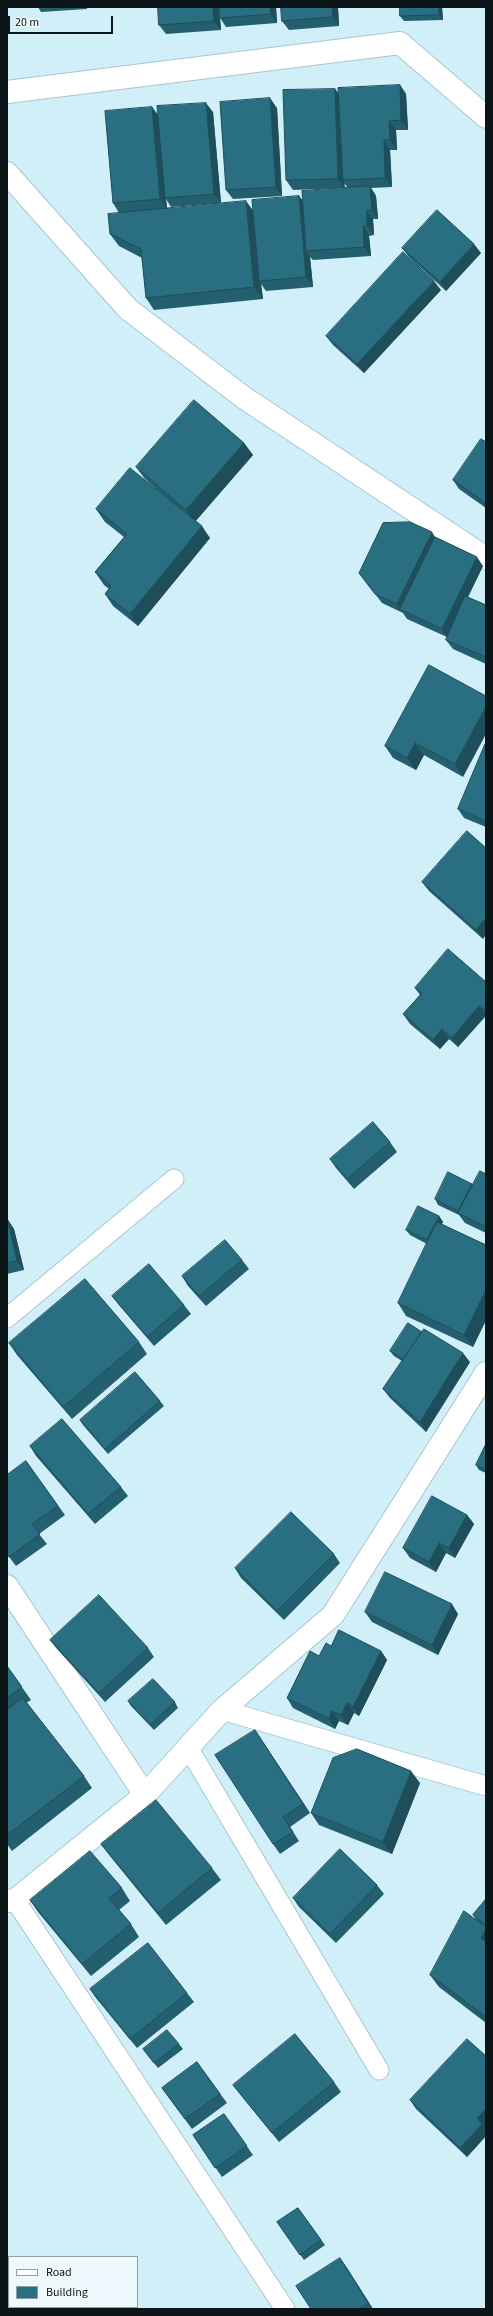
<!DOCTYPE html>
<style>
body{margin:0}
#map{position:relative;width:493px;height:2316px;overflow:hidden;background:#d1eff8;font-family:"Source Sans 3",sans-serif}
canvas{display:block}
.frame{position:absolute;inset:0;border:8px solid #0c1619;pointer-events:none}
.legend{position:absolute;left:8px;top:2256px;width:130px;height:52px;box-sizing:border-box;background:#edf9fc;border:1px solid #939ea1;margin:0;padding:5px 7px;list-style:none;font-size:12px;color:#0c1619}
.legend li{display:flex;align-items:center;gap:8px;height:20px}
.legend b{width:20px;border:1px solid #939ea1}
.scale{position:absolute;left:8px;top:16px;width:105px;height:18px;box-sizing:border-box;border:2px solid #0c1619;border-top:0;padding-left:5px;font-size:12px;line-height:14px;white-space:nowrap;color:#0c1619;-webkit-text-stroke:3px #edf9fc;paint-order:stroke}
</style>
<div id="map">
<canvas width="493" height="2316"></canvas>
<div class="frame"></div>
<ul class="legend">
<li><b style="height:5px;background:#fff"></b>Road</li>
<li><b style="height:11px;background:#2a6f81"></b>Building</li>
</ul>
<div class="scale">20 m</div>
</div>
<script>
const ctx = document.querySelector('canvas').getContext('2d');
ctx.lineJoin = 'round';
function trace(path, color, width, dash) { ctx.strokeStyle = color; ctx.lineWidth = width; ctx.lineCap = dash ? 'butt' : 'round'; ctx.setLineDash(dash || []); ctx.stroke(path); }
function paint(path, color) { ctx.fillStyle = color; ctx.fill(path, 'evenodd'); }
const service = new Path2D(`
 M7 1318 174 1179
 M222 1710 486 1786
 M189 1749 379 2070
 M15 1900 285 2309`);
const minor = new Path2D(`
 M7 92 400 43 486 117
 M7 173 128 309 243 397 486 558
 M7 1586 145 1795`);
const tertiary = new Path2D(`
 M7 1901 15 1900 145 1795 222 1710 333 1615 486 1373`);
const wall = new Path2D(`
 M38 7H87V9L41 12Z
 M158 7H276L277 23 226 27 220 18 221 30 166 34 159 25Z
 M281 7H338L339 26 289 30 282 21Z
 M400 7H442L443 20 404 21 400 16Z
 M467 7H486V8H468Z
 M400 85 406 94 408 130H396L397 150H390L392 187 371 188 376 196 378 219H373L374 235 369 236 371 256 313 260 310 257 313 287 266 291 261 284 263 299 154 310 146 298 142 258 119 246 110 234 119 213 113 203 152 107 158 115 213 112 221 203 171 207 166 199 167 208 253 211 299 196 303 201 348 188 344 183 345 188 293 190 286 180 335 89 339 94Z
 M277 108 282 196 233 199 226 190Z
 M402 248 481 253 446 291 409 257Z
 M441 290 364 373 333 345 326 336Z
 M486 442V508L459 489 453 480Z
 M244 443 253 455 195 521 210 538 138 626 113 606 105 594 109 589 104 585 95 572 124 537 105 522 96 509 161 493 145 479 136 467Z
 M435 537 483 566 468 597 486 605V664L453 649 446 640 447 637 407 619 403 613 382 603 359 573Z
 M429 665 463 777 424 755 416 770 393 758 385 746Z
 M486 742V827L464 818 458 809Z
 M486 848 483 939 429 891 422 882Z
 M486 982V1016L458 1047 449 1039 440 1049 410 1024 403 1014 420 995 415 988Z
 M390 1142 397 1152 354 1189 336 1168 330 1159Z
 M486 1174V1233L465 1223 459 1215 438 1205 435 1199 472 1184V1185Z
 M439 1216 443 1222 441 1224 486 1245V1320L473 1347 406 1316 398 1303 427 1244 410 1235 406 1230Z
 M7 1220 14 1229 24 1270 7 1274Z
 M242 1260 249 1269 206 1306 188 1286 182 1276Z
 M112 1296 184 1305 191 1314 154 1346 119 1305Z
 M139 1342 147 1354 72 1419 17 1355 9 1343Z
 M390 1351 470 1362 426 1432 390 1398 383 1389 402 1361 394 1356Z
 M160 1401 164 1406 108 1454 83 1425 80 1420Z
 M486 1444V1473L479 1470 476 1465Z
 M30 1446 121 1487 128 1496 95 1524 36 1456Z
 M26 1461 65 1515 39 1534 47 1544 16 1566 7 1554Z
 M467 1515 474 1524 455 1558 446 1553 436 1572 410 1558 403 1548Z
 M334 1554 340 1563 284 1620 241 1578 235 1568Z
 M365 1612 458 1614 438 1655 372 1622Z
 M50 1640 148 1648 154 1657 105 1702 57 1649Z
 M331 1646 381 1651 387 1660 359 1716 354 1713 348 1725 339 1721 335 1729 293 1708 287 1698 319 1656Z
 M7 1666 31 1700 26 1703 84 1776 92 1788 12 1851 7 1844Z
 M128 1701 175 1702 178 1708 154 1730 131 1706Z
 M255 1730 310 1813 290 1827 299 1841 280 1854 273 1844Z
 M420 1783 392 1854 319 1825 311 1813Z
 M101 1844 212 1868 221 1880 166 1925 110 1856Z
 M377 1885 384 1894 336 1943 299 1907 293 1898Z
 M122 1888 130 1901 119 1910 131 1924 139 1937 91 1976 38 1912 30 1900Z
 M486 1899V1927L477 1921 473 1915Z
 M486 1927V2023L439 1987 430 1975Z
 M90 1989 187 1993 194 2002 137 2048 96 1998Z
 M179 2044 183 2049 158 2068 143 2049Z
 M197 2062 227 2103 192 2129 162 2088Z
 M334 2082 341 2092 279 2142 240 2094 233 2085Z
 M410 2100 485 2127 486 2129V2136L467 2157 416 2109Z
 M224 2114 253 2155 222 2177 193 2135Z
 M298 2208 325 2245 304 2260 277 2222Z
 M340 2258 347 2268 373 2309H311Z`);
const shadedWall = new Path2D(`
 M213 7H219L221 30 214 21Z
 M270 7H276L277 23 271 14Z
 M332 7H338L339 26 333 17Z
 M439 7H442L443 20 439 15Z
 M400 85 406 94 408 130 401 120Z
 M335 89 342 98 343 180 344 182 345 188 338 179Z
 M270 98 277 108 282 196 276 187Z
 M206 103 213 112 221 203 214 194Z
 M152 107 159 117 165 198 166 199 167 209 160 199Z
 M389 121 396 130 397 150 390 140Z
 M384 140 390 150 392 187 385 178Z
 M370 186 376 196 378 219 372 210Z
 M299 196 306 205V251L310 257 313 287 306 277Z
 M246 201 255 213 259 281 261 284 263 299 254 287Z
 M367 210 373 219 374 235 367 226Z
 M363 226 369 236 371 256 364 247Z
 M474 244 481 253 446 291 440 282Z
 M434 281 441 290 364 373 357 364Z
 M244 443 253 455 195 522 186 510Z
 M202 526 210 538 138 626 130 614Z
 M432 532 438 542 401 610 397 604Z
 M477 557 483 566 448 638 442 629Z
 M486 706V734L463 777 455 764Z
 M415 743 424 755 416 770 407 758Z
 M486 918V935L483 939 476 930Z
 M479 1006 486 1015 458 1047 452 1038Z
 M486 1007V1013L484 1010Z
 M442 1029 449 1039 440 1049 433 1040Z
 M472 1184 475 1189 460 1215 458 1211Z
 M439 1216 443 1222 431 1246 427 1240Z
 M8 1220 14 1229 24 1270 17 1261Z
 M486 1290V1320L473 1347 464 1335Z
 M463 1353 470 1362 426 1432 420 1422Z
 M467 1515 474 1524 455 1558 449 1548Z
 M439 1543 446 1553 436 1572 429 1562Z
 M452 1604 458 1614 438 1655 432 1645Z
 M381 1651 387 1660 359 1716 353 1707Z
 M347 1703 354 1713 348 1725 341 1715Z
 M332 1711 339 1721 335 1729 329 1719Z
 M255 1730 261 1739 310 1813 303 1804Z
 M411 1771 420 1783 392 1854 383 1842Z
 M486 1929V1945L481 1938Z
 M486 2109V2125L485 2127 486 2129V2136L467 2157 460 2148 477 2118Z
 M340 2258 347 2268 373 2309 368 2303Z`);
const building = new Path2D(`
 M158 7H213L214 21 159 25Z
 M219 7H270L271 14 220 18Z
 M281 7H332L333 17 282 21Z
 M400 7H439V15L400 16Z
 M400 85 401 120 389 121 390 140H384L385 178 343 180 338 88Z
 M335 89 338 179 286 180 283 90Z
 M270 98 276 187 226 190 220 102Z
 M206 103 214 194 165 198 157 106Z
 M152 107 160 199 113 203 105 111Z
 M370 186 372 210H367V226H363L364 247 306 251 302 191Z
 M299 196 306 277 259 281 252 200Z
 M246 201 254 287 146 298 141 249 110 234 108 214Z
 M437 210 474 244 440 282 402 248Z
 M403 252 434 281 357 364 326 336Z
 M194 400 244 443 186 510 136 467Z
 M481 439 486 442V503L453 480Z
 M130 468 202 526 130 614 105 594 111 586 95 572 127 534 96 509Z
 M410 522 432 532 397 604 375 594 359 573 383 523Z
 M435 537 477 557 442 629 400 609Z
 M465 596 486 605V657L446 640Z
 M429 665 486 696V706L455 764 415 743 407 758 385 746Z
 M486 742V821L458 809Z
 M467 831 486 848V918L476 930 422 882Z
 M448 949 486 982V1007L484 1010 479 1006 452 1038 442 1029 433 1040 403 1014 422 993 415 988Z
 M373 1122 390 1142 347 1179 330 1159Z
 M480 1171 486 1174V1227L458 1213Z
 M448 1172 472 1184 458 1211 435 1199Z
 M418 1206 439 1216 427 1240 406 1230Z
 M7 1220H8L17 1261 7 1263Z
 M437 1222 486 1245V1290L464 1335 398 1303Z
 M225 1240 242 1260 199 1296 182 1276Z
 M149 1264 184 1305 147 1337 112 1296Z
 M85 1279 139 1342 63 1407 9 1343Z
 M408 1323 422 1332 403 1359 390 1351Z
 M424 1329 463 1353 420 1422 383 1389Z
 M135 1372 160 1401 105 1449 80 1420Z
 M62 1419 121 1487 88 1514 30 1446Z
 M486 1444V1470L476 1465Z
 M26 1461 58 1506 32 1524 40 1534 9 1557 7 1554V1475Z
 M432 1496 467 1515 449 1548 439 1543 429 1562 403 1548Z
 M291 1512 334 1554 277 1611 235 1568Z
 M385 1572 452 1604 432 1645 365 1612Z
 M99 1595 148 1648 99 1693 50 1640Z
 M339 1630 381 1651 353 1707 347 1703 341 1715 332 1711 329 1719 287 1698 310 1651 319 1656 326 1643 331 1646Z
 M7 1666 22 1687 7 1698Z
 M153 1679 175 1702 150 1725 128 1701Z
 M23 1698 84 1776 7 1835V1710Z
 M255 1730 303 1804 283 1817 293 1832 273 1844 215 1755Z
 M357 1749 411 1771 383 1842 311 1813 333 1758Z
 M156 1800 212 1868 158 1913 101 1844Z
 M340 1849 377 1885 330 1934 293 1898Z
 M90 1851 122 1888 109 1898 131 1924 82 1964 30 1900Z
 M486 1899V1925L473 1915Z
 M464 1911 486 1927V1929L481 1938 486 1942V2017L430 1975Z
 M148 1943 187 1993 130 2039 90 1989Z
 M167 2030 179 2044 154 2063 143 2049Z
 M295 2034 334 2082 272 2133 233 2085Z
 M467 2039 486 2056V2109L477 2118 482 2124 460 2148 410 2100Z
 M197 2062 220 2094 185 2119 162 2088Z
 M224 2114 247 2146 215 2168 193 2135Z
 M298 2208 321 2240 300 2255 277 2222Z
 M340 2258 368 2303 358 2309H311L296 2286Z`);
trace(service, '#a9c6cf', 21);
trace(minor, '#a9c6cf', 24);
trace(tertiary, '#a9c6cf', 24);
trace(service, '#fff', 19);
trace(minor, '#fff', 22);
trace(tertiary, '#fff', 22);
paint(wall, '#245f6f');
paint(shadedWall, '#1d4e5a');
paint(building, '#2a6f81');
trace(building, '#1d4e5a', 1);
</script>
